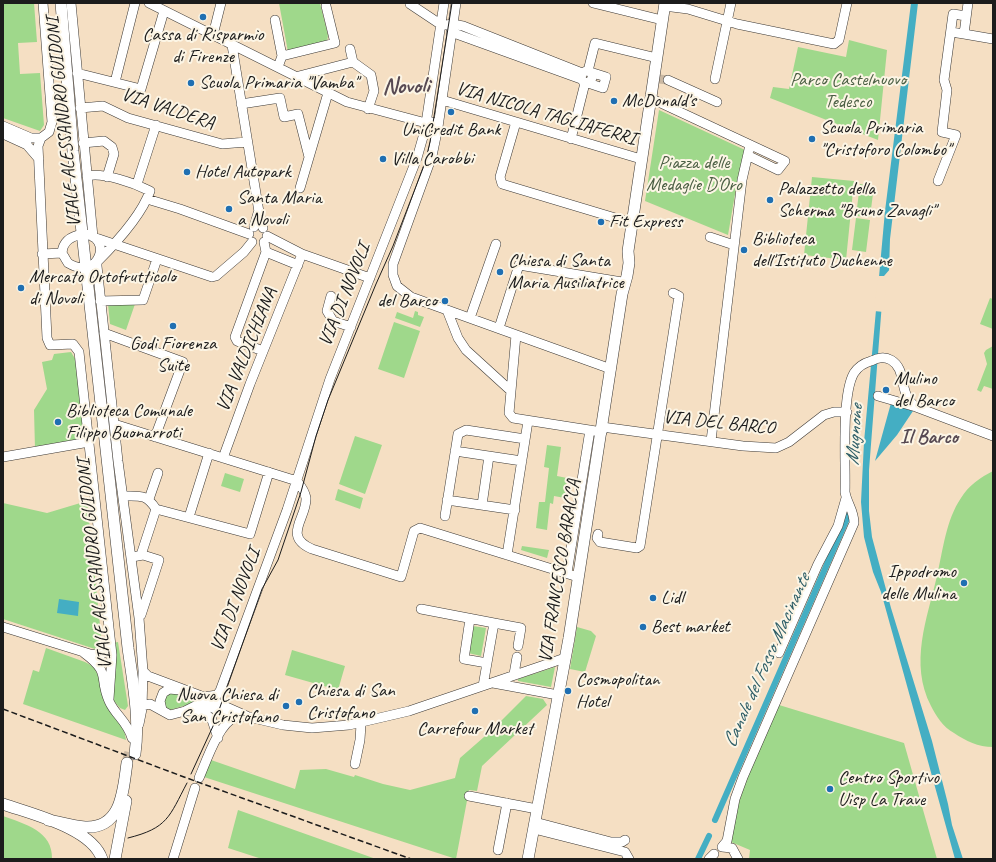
<!DOCTYPE html>
<style>
body{margin:0}
#map{position:relative;width:996px;height:862px;overflow:hidden;background:#f5dfc3;font-family:Caveat,sans-serif}
canvas{display:block}
.frame{position:absolute;inset:0;border:4px solid #1c1c1c;pointer-events:none}
</style>
<div id="map">
<canvas width="996" height="862"></canvas>
<div class="frame"></div>
</div>
<script>
const ctx = document.querySelector('canvas').getContext('2d');
ctx.lineJoin = 'round';
function paint(path, color) { ctx.fillStyle = color; ctx.fill(path, 'evenodd'); }
function trace(path, color, width, dash) { ctx.strokeStyle = color; ctx.lineWidth = width; ctx.lineCap = dash ? 'butt' : 'round'; ctx.setLineDash(dash || []); ctx.stroke(path); }
function write(font, color, halo, rows, align = 'center') {
  ctx.font = font + ' Caveat,sans-serif'; ctx.lineWidth = 4; ctx.setLineDash([]); ctx.textBaseline = 'middle'; ctx.strokeStyle = halo; ctx.fillStyle = color; for (const [text, x, y, turn = 0] of rows) {
    ctx.save(); ctx.translate(x, y); ctx.rotate((+turn || 0) * Math.PI / 180); ctx.textAlign = isNaN(turn) ? turn : align; if (halo) ctx.strokeText(text, 0, 0); ctx.fillText(text, 0, 0); ctx.restore();
  }
}
const green = new Path2D(`
 M3 3H34L37 42 18 43 20 74 40 73 44 125 40 131 3 118Z
 M279 3H320L328 35 327 42 288 52Z
 M849 40 887 50 878 140 770 98 773 87 789 89 798 47 846 57Z
 M659 110 745 150 738 177 728 235 645 201Z
 M812 177 854 181 846 260 804 255Z
 M860 184 874 186 870 217 856 216Z
 M856 218 870 220 866 252 852 250Z
 M990 298 993 299V329L980 324Z
 M108 304H135L126 330 110 324Z
 M415 311 418 312V315L424 317 420 327 395 318 397 312 413 318Z
 M394 322 420 331 404 378 378 369Z
 M993 346V389L984 386 981 392 977 390 987 364 984 353 986 350Z
 M71 352 77 362 81 405 76 406 77 411H82L83 435 79 440 35 449 34 410 47 389 42 362 52 360 54 354Z
 M355 436 382 445 365 494 339 484Z
 M547 445 561 447 557 476 567 478 565 498 554 496 553 504 550 503 547 530 536 528 539 502H545L549 468 544 467Z
 M993 471V747C978 747 966 741 954 733 943 727 936 716 931 706 909 663 927 619 937 576 943 550 946 520 961 498 968 486 981 477 993 471Z
 M225 473 244 479 240 492 221 486Z
 M338 489 363 498 360 509 335 500Z
 M87 501 102 644 100 648 95 649 3 619V503L47 513Z
 M522 546 549 550 547 558 521 550Z
 M473 626 486 628 481 656 468 653Z
 M577 627 591 631 596 636 585 672 570 669Z
 M118 642 128 706 125 710 120 708 113 700V643Z
 M46 648 85 662 94 667 124 729 126 740 23 704 33 670 39 672Z
 M292 650 345 666 338 690 285 675Z
 M555 667 551 687 518 681V679Z
 M168 691 200 700V701L170 710 163 705Z
 M526 696 543 699 547 705 482 766 477 791 469 790 456 859 204 777 211 760 295 789 300 770 326 769 354 777 355 775 383 784 410 790 455 778 460 758 492 730Z
 M779 705 904 743 937 859H749L750 850 731 842C737 793 758 750 779 705Z
 M238 810 376 859H262L228 848Z
 M3 816C25 824 53 831 52 859H3Z`);
const water = new Path2D(`
 M911 3H918L890 239 889 271 884 277 869 470V511L872 537 891 608 932 741 948 804 952 825 963 859H955L881 592 873 572 864 537 861 502 864 442 885 211Z
 M891 403 913 411 897 435 875 461Z
 M59 599 79 602 78 616 57 613Z`);
const pier = new Path2D(`
 M891 268V271L886 278 884 312 874 311 878 276H884Z`);
const canal = new Path2D(`
 M715 820 849 514
 M698 859 709 836`);
const minorTunnel = new Path2D(`
 M659 79 668 80`);
const majorTunnel = new Path2D(`
 M127 763 130 752`);
const minor = new Path2D(`
 M43 3 52 122 49 132 41 138 38 146 47 338 50 345 73 344 79 352 112 655 109 699
 M71 3 93 237 212 277 216 276 244 252 252 242
 M149 3 347 102 426 123 432 122
 M456 3 438 127 432 156 393 264V275L397 286 411 297 611 369
 M593 3 662 20
 M410 4 440 24
 M664 6 688 9 737 24 834 44 839 40 847 3
 M275 20 282 56
 M446 25 452 24 463 26 582 73
 M451 32 581 79 585 83 590 82 593 76 590 72 586 71 582 73 581 79
 M951 32 964 34 968 3
 M964 34 993 39
 M213 35 221 3
 M232 45 259 212 263 228
 M350 49 353 62
 M278 67 282 56 335 43 326 6
 M588 71 595 43 657 58
 M77 73 141 89 164 11
 M295 77 353 62 371 75 374 91 368 109
 M715 79 731 3
 M668 80 717 102
 M115 82 135 3
 M588 83 603 88 606 77 590 72
 M650 98 785 161 778 170 749 156
 M442 100 641 159
 M241 104 280 98 284 117 298 114 309 157
 M80 108 103 106 128 118 222 144 247 142
 M516 122 500 177 502 184 632 223
 M3 126 31 138H41
 M3 134 27 145 39 159
 M571 139 585 83
 M83 143 104 141 112 147 114 154 107 177
 M87 176C103 172 134 183 150 191 142 214 115 244 97 262V266L118 461 139 618 143 671 142 709 139 724
 M938 181 956 135 942 132 947 90 944 80 953 14 966 16
 M137 184 156 125
 M300 188 328 93
 M147 199 180 209 249 234
 M254 227 258 213
 M83 234C114 235 100 282 68 263L62 253C63 241 71 236 83 234Z
 M267 236 302 254 370 278
 M710 237 734 245
 M266 252 298 265
 M42 254 62 253
 M331 296 327 311 333 321 351 327
 M100 301 143 300 157 259
 M447 310 458 338 466 350 511 391 509 413 513 418 602 432
 M470 318 496 244
 M499 328 519 265 622 282
 M104 333 183 362 155 437
 M263 351 237 341 235 337 266 252 264 242
 M511 391 516 335
 M878 396 916 407 993 436
 M114 424 297 481
 M602 427 743 446 776 448 789 442 824 415 834 412H847
 M711 441 742 180 750 145
 M455 451 522 461
 M3 457 89 442
 M223 458 250 384 302 254
 M297 481C301 486 305 491 306 498 307 518 282 536 312 549L401 577 414 531 420 528 578 577
 M123 496C141 496 146 494 156 509L250 534 269 472
 M149 499 158 473
 M447 500 515 510
 M482 505 489 456
 M445 516 458 434 466 430 525 439
 M189 517 209 453
 M598 534 597 538 600 542 637 548 640 546 679 296 673 293
 M141 555 156 509
 M507 555 528 421
 M132 557 143 555 159 560 141 615
 M567 573 590 430
 M421 609 494 623
 M470 619 464 659 487 663
 M3 627 90 654C99 655 107 655 111 645
 M84 653C112 674 98 676 109 701 115 715 127 721 132 738
 M779 653 818 564 838 526 846 498
 M143 671 148 676 204 697 247 716
 M514 674 517 657
 M493 683 558 695
 M483 686 494 623 521 628 518 646
 M204 697 217 695 220 691 287 510 330 379 417 158 425 130 444 3
 M142 709 144 705 150 704 170 715 185 711H203L212 720 218 738
 M162 710 160 701 163 693 169 689 180 690
 M185 711 199 704H204L230 716 249 717 283 725 312 728 349 725 409 711 565 658
 M355 764 360 740 361 724
 M199 778C206 762 219 722 236 717
 M469 796 537 809
 M535 822 611 842H622L625 840
 M534 829 625 852 629 859
 M722 847 727 841 735 799 743 777 854 523C854 510 847 504 845 492 846 464 841 395 854 373 858 367 864 363 871 361 878 358 884 356 891 360 908 370 897 393 916 407
 M722 847 732 848 738 859
 M498 850 507 803
 M173 859 195 788
 M709 859 714 854`);
const major = new Path2D(`
 M61 3 73 151 128 648C133 684 140 718 135 754
 M3 804C31 814 92 828 102 859
 M48 820C60 822 72 826 85 827 122 829 123 790 127 763
 M115 859 126 801
 M528 859 569 638 622 294 627 276 629 263 628 251 665 3`);
const tram = new Path2D(`
 M191 774 214 724 262 589 278 560 301 492 316 436 328 400 376 284 393 246 425 163 430 142 452 3
 M128 838C168 828 169 817 187 783`);
const rail = new Path2D(`
 M3 709 184 777 411 859`);
const markers = [
 [203,17,4,"#1f6fb2"],
 [191,83,4,"#1f6fb2"],
 [614,101,4,"#1f6fb2"],
 [451,112,4,"#1f6fb2"],
 [812,139,4,"#1f6fb2"],
 [383,159,4,"#1f6fb2"],
 [187,172,4,"#1f6fb2"],
 [770,200,4,"#1f6fb2"],
 [229,209,4,"#1f6fb2"],
 [601,222,4,"#1f6fb2"],
 [744,250,4,"#1f6fb2"],
 [500,272,4,"#1f6fb2"],
 [21,288,4,"#1f6fb2"],
 [445,301,4,"#1f6fb2"],
 [173,326,4,"#1f6fb2"],
 [886,390,4,"#1f6fb2"],
 [58,422,4,"#1f6fb2"],
 [964,583,4,"#1f6fb2"],
 [653,598,4,"#1f6fb2"],
 [643,627,4,"#1f6fb2"],
 [568,691,4,"#1f6fb2"],
 [299,702,4,"#1f6fb2"],
 [286,706,4,"#1f6fb2"],
 [475,711,4,"#1f6fb2"],
 [830,789,4,"#1f6fb2"]
];
const poiNames = [
 ["Cassa di Risparmio",203,35,"center"],
 ["di Firenze",203,57,"center"],
 ["Scuola Primaria \"Vamba\"",199,83],
 ["McDonald's",622,101],
 ["Scuola Primaria",820,128],
 ["\"Cristoforo Colombo\"",820,150],
 ["UniCredit Bank",451,130,"center"],
 ["Villa Carobbi",391,159],
 ["Hotel Autopark",195,172],
 ["Palazzetto della",778,189],
 ["Scherma \"Bruno Zavagli\"",778,211],
 ["Santa Maria",237,198],
 ["a Novoli",237,220],
 ["Fit Express",609,222],
 ["Biblioteca",752,239],
 ["dell'Istituto Duchenne",752,261],
 ["Chiesa di Santa",508,261],
 ["Maria Ausiliatrice",508,283],
 ["Mercato Ortofrutticolo",29,277],
 ["di Novoli",29,299],
 ["del Barco",437,301,"right"],
 ["Godi Fiorenza",173,344,"center"],
 ["Suite",173,366,"center"],
 ["Mulino",894,379],
 ["del Barco",894,401],
 ["Biblioteca Comunale",66,411],
 ["Filippo Buonarroti",66,433],
 ["Ippodromo",956,572,"right"],
 ["delle Mulina",956,594,"right"],
 ["Lidl",661,598],
 ["Best market",651,627],
 ["Cosmopolitan",576,680],
 ["Hotel",576,702],
 ["Chiesa di San",307,691],
 ["Cristofano",307,713],
 ["Nuova Chiesa di",278,695,"right"],
 ["San Cristofano",278,717,"right"],
 ["Carrefour Market",475,729,"center"],
 ["Centro Sportivo",838,778],
 ["Uisp La Trave",838,800]
];
const parkNames = [
 ["Parco Castelnuovo",848,80],
 ["Tedesco",848,102],
 ["Piazza delle",694,163],
 ["Medaglie D'Oro",694,185]
];
const streetNames = [
 ["VIA VALDERA",168,109,18],
 ["VIA NICOLA TAGLIAFERRI",546,114,16],
 ["VIALE ALESSANDRO GUIDONI",64,122,-96],
 ["VIA DI NOVOLI",345,295,-68],
 ["VIA VALDICHIANA",247,350,-68],
 ["VIA DEL BARCO",719,423,6],
 ["VIALE ALESSANDRO GUIDONI",95,564,-96],
 ["VIA FRANCESCO BARACCA",560,571,-81],
 ["VIA DI NOVOLI",236,600,-69]
];
const waterNames = [
 ["Mugnone",855,435,-86],
 ["Canale del Fosso Macinante",767,661,-66]
];
const neighbourhoodNames = [
 ["Il Barco",929,438]
];
const districtNames = [
 ["Novoli",406,87]
];
paint(green, '#9fd88b');
paint(water, '#44aec3');
paint(pier, '#f5dfc3');
trace(canal, '#44aec3', 6);
trace(minorTunnel, '#cab8a2', 9, [9, 4.5]);
trace(majorTunnel, '#cab8a2', 11, [11, 5.5]);
trace(minor, '#3d3935', 10);
trace(major, '#3d3935', 12);
trace(minor, '#fff', 9);
trace(major, '#fff', 11);
trace(tram, '#1c1c1c', 1);
trace(rail, '#1c1c1c', 1.5, [6, 3]);
for (const [x, y, r, color] of markers) { const dot = new Path2D(); dot.arc(x, y, r, 0, 2 * Math.PI); ctx.fillStyle = color; ctx.fill(dot); trace(dot, '#fcf5e5', 1.5); }
write('19px', '#1c1c1c', '#fcf5e5', poiNames, 'left');
write('19px', '#4a5e43', '#fcf5e5', parkNames);
write('19px', '#1c1c1c', '#fcf5e5', streetNames);
write('italic 20px', '#2e5e67', '#fcf5e5', waterNames);
write('bold 20px', '#574952', '#fcf5e5', neighbourhoodNames);
write('bold 23px', '#574952', '#fcf5e5', districtNames);
</script>
